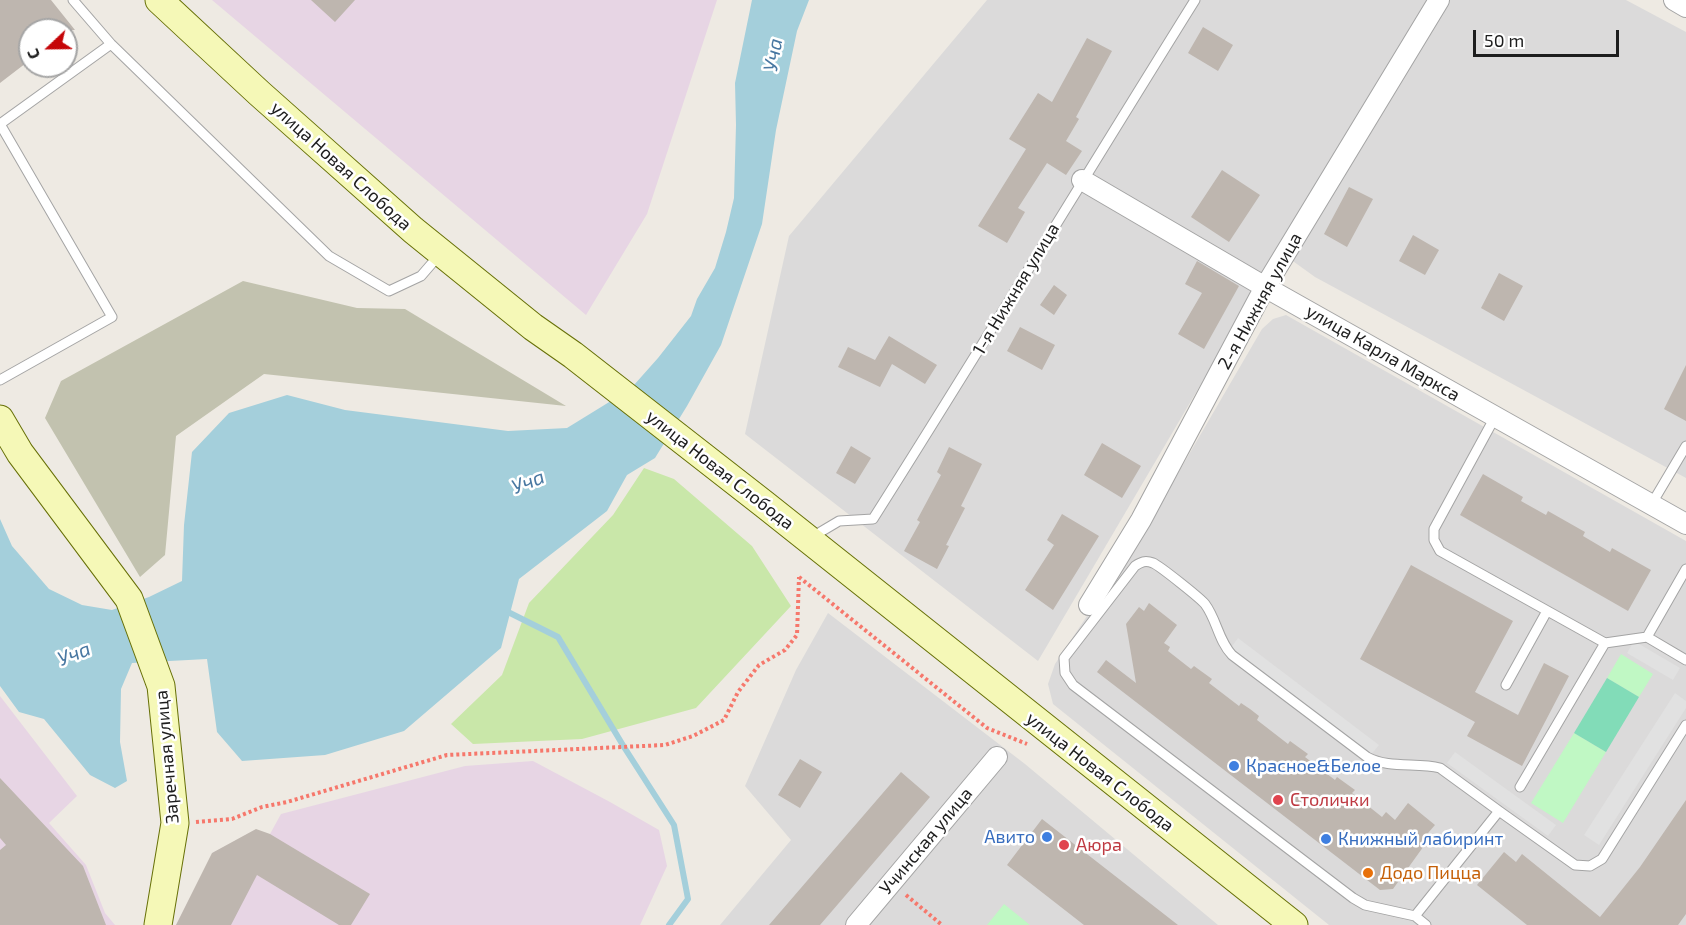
<!DOCTYPE html>
<meta charset="utf-8">
<style>
body{margin:0}
#map{position:relative;width:1686px;height:925px;overflow:hidden;background:#eeeae3;font-family:"Exo 2",sans-serif}
canvas{display:block}
.north{position:absolute;left:18px;top:18px;width:60px;height:60px;box-sizing:border-box;background:#fff;border:2px solid #a5a5a5;border-radius:50%;rotate:248deg;font-size:16px;font-weight:700;line-height:24px;text-align:center;color:#1d1d1d}
.north::after{content:'';display:block;margin:auto;width:21px;height:27px;background:#c50508;clip-path:polygon(50% 0,100% 100%,50% 72%,0 100%)}
.scale{position:absolute;left:1473px;top:30px;width:146px;height:27px;box-sizing:border-box;border:3px solid #1d1d1d;border-top:0;padding-left:8px;font-size:18px;line-height:21px;white-space:nowrap;color:#1d1d1d;-webkit-text-stroke:4px #fff;paint-order:stroke}
</style>
<div id="map">
<canvas width="1686" height="925"></canvas>
<div class="north">С</div>
<div class="scale">50 m</div>
</div>
<script>
const ctx = document.querySelector('canvas').getContext('2d');
ctx.lineJoin = 'round';
function paint(path, color) { ctx.fillStyle = color; ctx.fill(path, 'evenodd'); }
function trace(path, color, width, dash) { ctx.strokeStyle = color; ctx.lineWidth = width; ctx.lineCap = dash ? 'butt' : 'round'; ctx.setLineDash(dash || []); ctx.stroke(path); }
function write(font, color, halo, rows, align = 'center') {
  ctx.font = font + ' "Exo 2",sans-serif'; ctx.lineWidth = 5; ctx.setLineDash([]); ctx.textBaseline = 'middle'; ctx.strokeStyle = halo; ctx.fillStyle = color; for (const [text, x, y, turn = 0] of rows) {
    ctx.save(); ctx.translate(x, y); ctx.rotate((+turn || 0) * Math.PI / 180); ctx.textAlign = isNaN(turn) ? turn : align; if (halo) ctx.strokeText(text, 0, 0); ctx.fillText(text, 0, 0); ctx.restore();
  }
}
const residential = new Path2D(`
 M987 0H1427L1038 661 745 434 789 236Z
 M1445 0H1626L1686 32V478L1315 277 1290 259Z
 M1286 315 1686 541V925H1329L1053 704 1048 684 1055 664 1149 523 1262 329 1273 319Z
 M828 613 1025 764 1218 925H720L791 840 745 786 796 670Z`);
const industrial = new Path2D(`
 M212 0H717L647 214 586 315Z
 M0 696 77 796 49 823 86 865 105 913 115 925H0Z
 M533 761 610 802 659 830 667 866 640 925H176L214 852 270 834 281 814 465 766Z`);
const construction = new Path2D(`
 M243 281 357 308 405 309 566 406 264 374 176 436 165 555 140 577 45 418 61 381Z`);
const grass = new Path2D(`
 M644 468 674 479 752 546 791 606 696 708 582 739 473 744 451 724 502 675 529 603 613 515Z`);
const park = new Path2D(`
 M1621 654 1653 674 1639 697 1607 678Z
 M1574 733 1606 752 1563 823 1531 803Z
 M1004 904 1030 925H987Z`);
const pitch = new Path2D(`
 M1607 678 1639 697 1606 752 1574 733Z`);
const parking = new Path2D(`
 M1238 638 1379 745 1370 756 1230 649Z
 M1634 641 1680 668 1673 680 1627 653Z
 M1675 693 1686 701V708L1599 845 1584 835Z
 M1455 752 1556 825 1548 836 1447 763Z`);
const water = new Path2D(`
 M752 0H809L797 31 776 130 762 224 721 345 687 406 655 458 627 475 607 511 519 579 501 648 404 731 325 755 242 761 217 732 207 659 132 663 121 689 120 742 127 781 115 788 90 775 44 719 19 712 0 686V519L12 546 49 589 82 605 112 610 149 597 182 581 184 525 192 452 229 413 287 395 345 410 508 431 567 428 619 396 634 385 658 358 691 316 697 299 715 268 726 232 734 198 736 125 735 83Z`);
const stream = new Path2D(`
 M510 613 558 637 624 747 674 825 688 899 669 925`);
const building = new Path2D(`
 M0 0H51L75 30H30V60L0 83Z
 M311 0H355L335 22Z
 M1203 27 1233 45 1218 71 1188 53Z
 M1087 38 1112 51 1076 117 1079 119 1066 141 1082 151 1066 175 1047 163 1018 208 1025 212 1007 243 978 226 1026 149 1009 139 1038 93 1052 102Z
 M1222 170 1260 195 1229 242 1191 217Z
 M1349 187 1373 199 1347 247 1324 234Z
 M1413 235 1439 250 1425 275 1399 261Z
 M1197 261 1239 286 1204 349 1178 334 1202 293 1185 284Z
 M1499 273 1523 286 1504 321 1481 308Z
 M1054 285 1067 295 1054 315 1040 305Z
 M1020 327 1055 345 1042 370 1007 351Z
 M889 336 937 365 925 384 892 364 880 387 838 367 848 347 875 360Z
 M1686 365V421L1664 409Z
 M1102 443 1141 466 1122 498 1084 475Z
 M851 446 871 458 855 484 836 473Z
 M949 447 982 464 961 506 965 508 946 545 949 546 937 569 904 551 920 522 917 520 941 475 937 472Z
 M1483 474 1523 497 1521 501 1546 515 1548 511 1585 532 1583 536 1610 552 1612 548 1651 570 1628 611 1460 515Z
 M1062 514 1099 536 1053 610 1025 590 1054 545 1047 540Z
 M1411 565 1513 621 1475 692 1518 715 1544 663 1569 676 1522 766 1467 736 1475 722 1360 659Z
 M1149 603 1177 625 1164 643 1170 647 1168 651 1191 669 1194 666 1212 679 1209 683 1239 706 1241 703 1250 709 1259 716 1257 720 1288 744 1290 741 1308 754 1305 757 1335 780 1337 777 1355 790 1352 793 1382 817 1386 812 1395 820 1408 803 1435 825 1428 833 1431 836 1393 889 1380 890 1097 672 1106 660 1136 683 1126 624 1139 607 1144 611Z
 M800 759 822 772 800 808 778 795Z
 M901 772 930 797 820 925H769Z
 M0 778 83 866 106 925H0V850L6 845 0 838Z
 M1686 800V914L1678 925H1527L1477 885 1504 852 1516 862 1522 854 1600 917 1640 867Z
 M1042 819 1178 925H1084L1007 865Z
 M256 829 270 834 370 894 351 925H339L257 875 231 925H176L212 853Z`);
const path = new Path2D(`
 M799 577 987 728 1027 744
 M196 822 232 819 262 807 287 802 447 755 665 745 693 736 724 720 738 692 759 665 785 650 797 635 799 577
 M906 895 942 925`);
const lane = new Path2D(`
 M73 0 111 44 329 256 389 291 421 276 440 254
 M0 380 112 317 0 124 111 44
 M1495 417 1434 529V540L1440 551 1605 643 1647 637
 M1651 505 1686 446
 M812 537 839 521 873 519C982 347 1087 173 1195 0
 M1686 569 1647 637 1686 660
 M1506 685 1547 611
 M1520 787 1605 643
 M1415 916 1365 905 1353 898 1073 685 1065 673 1064 658 1135 566C1141 562 1145 560 1153 563 1160 566 1200 598 1205 604 1217 620 1218 640 1232 655L1367 757C1389 769 1417 762 1440 768L1499 811
 M1426 925 1415 916 1499 811 1575 865 1590 866 1602 859 1686 725`);
const street = new Path2D(`
 M1674 0 1686 7
 M1082 180 1265 287 1686 524
 M1089 605 1141 520 1265 287 1439 0
 M856 925 997 757`);
const secondary = new Path2D(`
 M159 0 259 93 413 230 533 327 573 355 764 504 1294 925
 M0 419 20 453 129 599 161 686 175 823 158 925`);
const markers = [
 [1234,766,6,"#3f7fe0"],
 [1278,800,6,"#e0444e"],
 [1047,837,6,"#3f7fe0"],
 [1326,839,6,"#3f7fe0"],
 [1064,845,6,"#e0444e"],
 [1368,873,6,"#e8710a"]
];
const streetNames = [
 ["улица Новая Слобода",341,166,42],
 ["1-я Нижняя улица",1016,289,-59],
 ["2-я Нижняя улица",1260,301,-61],
 ["улица Карла Маркса",1383,353,30],
 ["улица Новая Слобода",720,470,38],
 ["Заречная улица",167,757,-95],
 ["улица Новая Слобода",1100,772,38],
 ["Учинская улица",926,841,-50]
];
const shopNames = [
 ["Красное&Белое",1246,766],
 ["Авито",1035,837,"right"],
 ["Книжный лабиринт",1338,839]
];
const healthNames = [
 ["Столички",1290,800],
 ["Аюра",1076,845]
];
const foodNames = [
 ["Додо Пицца",1380,873]
];
const waterNames = [
 ["Уча",773,55,-80],
 ["Уча",528,482,-21],
 ["Уча",74,654,-21]
];
paint(residential, '#dbdada');
paint(industrial, '#e7d5e4');
paint(construction, '#c2c2af');
paint(grass, '#c9e7a9');
paint(park, '#c0f8c4');
paint(pitch, '#82dcb8');
paint(parking, '#e1e1e1');
paint(water, '#a4cfdb');
trace(stream, '#a4cfdb', 6);
paint(building, '#beb6af');
trace(lane, '#a4a4a4', 11);
trace(street, '#a4a4a4', 22);
trace(secondary, '#677007', 29);
trace(path, '#f6786c', 4, [3, 3]);
trace(lane, '#fff', 9);
trace(street, '#fff', 20);
trace(secondary, '#f5f8b7', 27);
for (const [x, y, r, color] of markers) { const dot = new Path2D(); dot.arc(x, y, r, 0, 2 * Math.PI); ctx.fillStyle = color; ctx.fill(dot); trace(dot, '#fff', 2); }
write('18px', '#1d1d1d', '#fff', streetNames);
write('18px', '#366cbe', '#fff', shopNames, 'left');
write('18px', '#be3a42', '#fff', healthNames, 'left');
write('18px', '#c56008', '#fff', foodNames, 'left');
write('italic 20px', '#4978a2', '#fff', waterNames);
</script>
